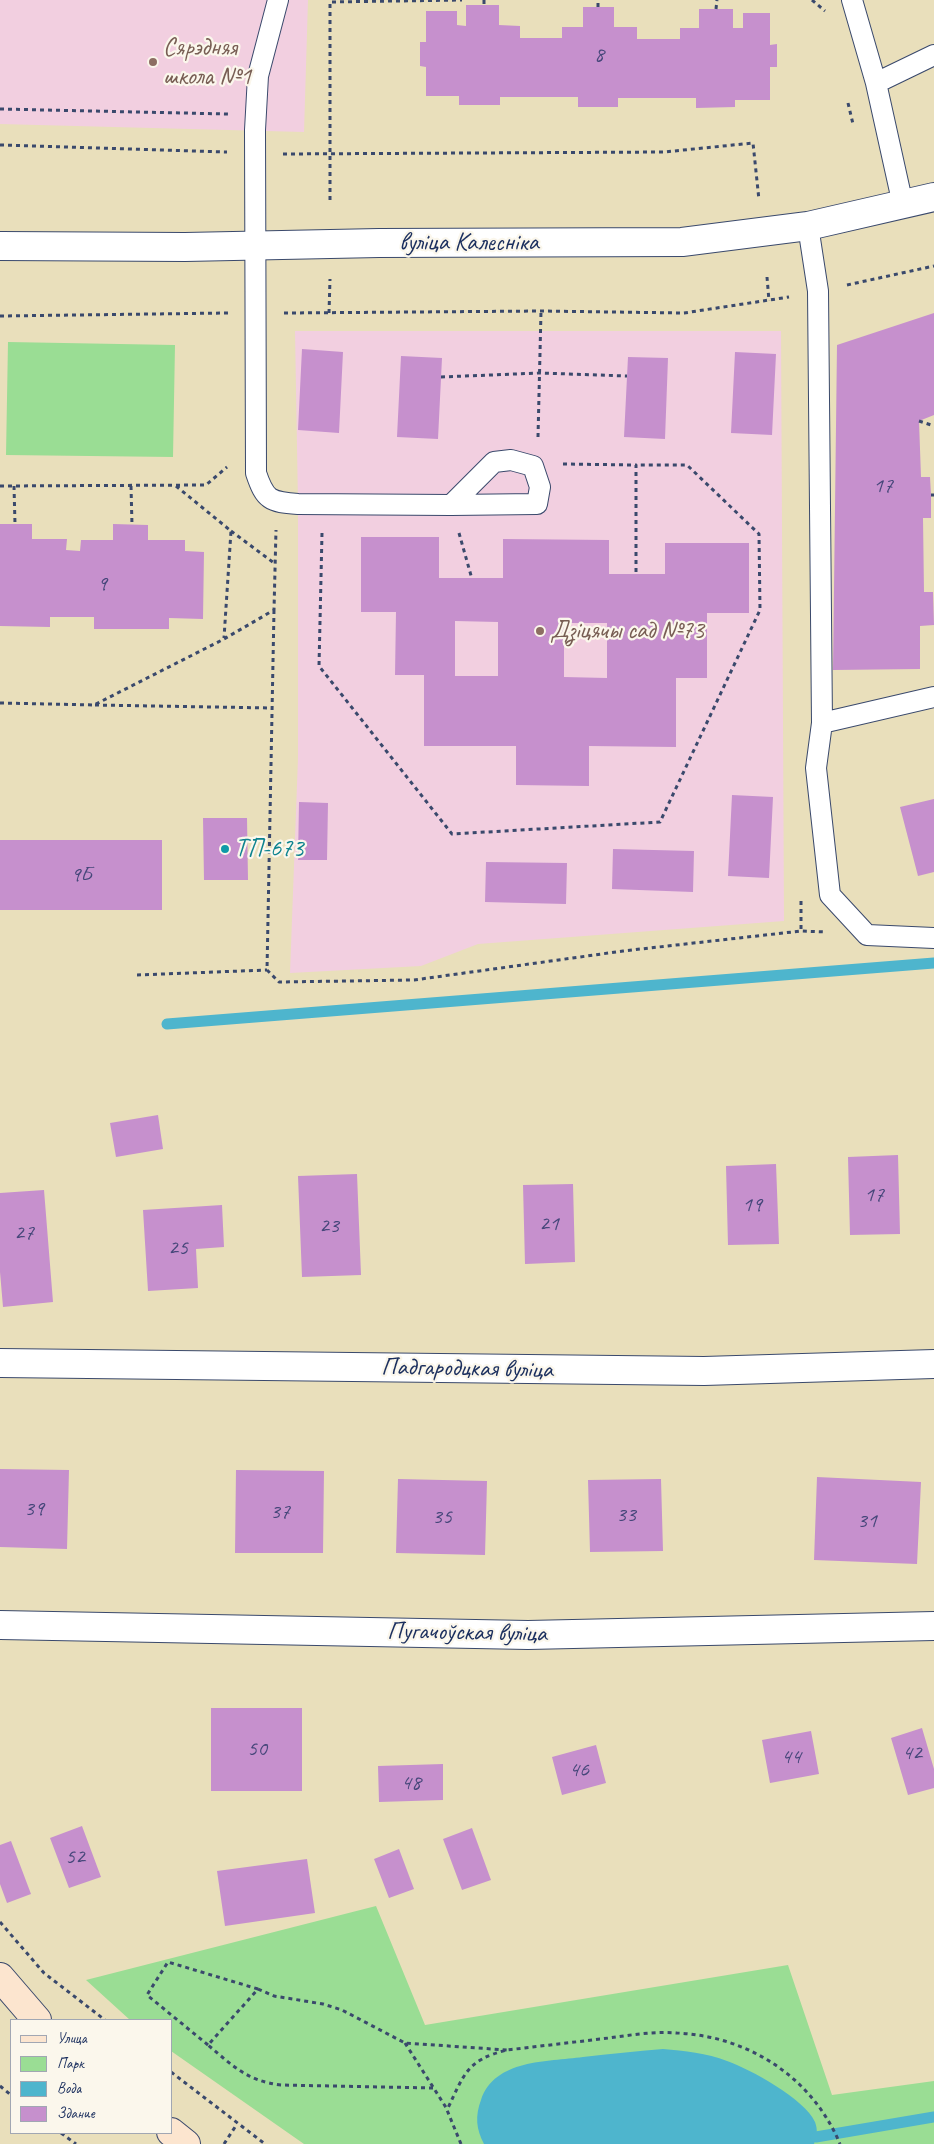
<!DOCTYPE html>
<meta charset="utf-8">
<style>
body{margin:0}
#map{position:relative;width:934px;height:2144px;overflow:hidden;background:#e9dfbb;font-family:Caveat,sans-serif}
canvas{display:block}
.legend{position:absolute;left:10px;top:2019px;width:162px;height:115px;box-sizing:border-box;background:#fbf7ec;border:1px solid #a1a7b3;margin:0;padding:6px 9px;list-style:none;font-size:15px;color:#1b2f5e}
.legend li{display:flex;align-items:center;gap:10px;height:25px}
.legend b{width:25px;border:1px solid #a1a7b3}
</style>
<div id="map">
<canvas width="934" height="2144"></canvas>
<ul class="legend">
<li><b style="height:6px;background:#fce5cf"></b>Улица</li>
<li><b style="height:14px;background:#9add94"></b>Парк</li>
<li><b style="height:14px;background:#4eb5cd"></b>Вода</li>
<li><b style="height:14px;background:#c690cd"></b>Здание</li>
</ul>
</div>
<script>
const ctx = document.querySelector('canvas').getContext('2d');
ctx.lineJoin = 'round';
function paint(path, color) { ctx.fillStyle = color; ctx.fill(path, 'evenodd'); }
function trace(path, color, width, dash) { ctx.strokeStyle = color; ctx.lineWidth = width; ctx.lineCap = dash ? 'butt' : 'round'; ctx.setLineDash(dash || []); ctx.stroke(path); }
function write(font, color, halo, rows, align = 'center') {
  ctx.font = font + ' Caveat,sans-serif'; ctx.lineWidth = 4.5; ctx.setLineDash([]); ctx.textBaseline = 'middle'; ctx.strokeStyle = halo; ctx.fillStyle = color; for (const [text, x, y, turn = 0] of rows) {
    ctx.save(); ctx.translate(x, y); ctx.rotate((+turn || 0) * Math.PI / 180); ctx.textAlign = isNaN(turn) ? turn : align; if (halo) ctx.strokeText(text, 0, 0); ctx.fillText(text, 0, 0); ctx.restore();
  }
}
const built = new Path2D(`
 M0 0H308L304 132 0 124Z
 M295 331H781L784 921 478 944 421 966 290 973 298 758V504Z`);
const green = new Path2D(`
 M8 342 175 345 173 457 6 455Z
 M376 1906 425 2025 788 1965 832 2095 934 2081V2144H304L171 2051V2020H130L86 1980Z`);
const water = new Path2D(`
 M663 2049C684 2051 707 2053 727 2061 750 2069 805 2099 815 2122 818 2130 817 2136 814 2144H484C476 2129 475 2116 481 2100 495 2059 547 2062 583 2057 610 2054 636 2051 663 2049Z`);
const stream = new Path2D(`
 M167 1024 934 963
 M816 2137 934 2117`);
const building = new Path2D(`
 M466 5H499V25L520 26V38H562V27H583V7H614V27H637V39H680V28H699V9H733V28H743V13H770V45L777 44V67H770V100H735V107L696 108V98H618V107H578V97H500V105H459V96H426V67L420 66V42H426V11H457V25L466 26Z
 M934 313V415L919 421 921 477H930L931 495V518H923L924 592H933L934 625 920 626V669L833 670 837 345Z
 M302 349 343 352 339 433 298 430Z
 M735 352 776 354 772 435 731 433Z
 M401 356 442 358 438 439 397 437Z
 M628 357 668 358 665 439 624 437Z
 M0 524H32V539H67L66 550 80 551 81 540H113V524L148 525V540H185V551L204 552 203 619 169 618V629H94V617H50V627L0 626Z
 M361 537H439V578H503V539L609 540V574H665V543H749V613H707V678H676V747L589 746V786L516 785V746H424V675H395L396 612H361ZM455 621 498 622V676H455ZM564 623H607V678L564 677Z
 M732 795 773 797 769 878 728 876Z
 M934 799V872L918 876 900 807Z
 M299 802 328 803 327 860H298Z
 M203 818H247L248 880H204Z
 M0 840H162V910H0Z
 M613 849 694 851 693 892 612 889Z
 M486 862 567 863 566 904 485 902Z
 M158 1115 163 1149 116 1157 110 1123Z
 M898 1155 900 1234 850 1235 848 1157Z
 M776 1164 779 1244 728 1245 726 1166Z
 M357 1174 361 1275 302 1277 298 1176Z
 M573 1184 575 1262 525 1264 523 1185Z
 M44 1190 53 1302 3 1307 0 1272V1193Z
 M222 1205 224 1247 196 1249 198 1288 148 1291 143 1210Z
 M0 1469 69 1470 67 1549 0 1547Z
 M236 1470 324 1471 323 1553H235Z
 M817 1477 921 1482 917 1564 814 1560Z
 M398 1479 487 1481 485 1555 396 1553Z
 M661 1479 663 1551 590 1552 588 1480Z
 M211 1708H302V1791H211Z
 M922 1728 934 1769V1788L908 1795 891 1738Z
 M811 1731 819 1774 770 1783 762 1740Z
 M596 1745 606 1783 562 1795 552 1757Z
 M443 1764V1800L379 1802 378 1766Z
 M82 1826 101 1877 69 1888 50 1838Z
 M472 1828 491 1880 462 1890 443 1839Z
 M11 1841 31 1894 7 1903 0 1884V1845Z
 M399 1849 414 1889 389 1898 374 1859Z
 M307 1859 315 1913 225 1926 217 1871Z`);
const path = new Path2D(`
 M484 0V5
 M812 0 825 11
 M598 7V0
 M716 9 717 0
 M848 103 853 124
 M0 109 228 114
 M0 145 227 152
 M283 154 664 152 753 143 759 200
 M330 200V2L462 0
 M767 277 769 301
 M847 285 934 266
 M284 313 541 311 684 313 789 297
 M329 313 330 279
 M0 316 228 313
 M441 377 540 373 627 376
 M919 421 934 426
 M538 437 541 311
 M563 464 636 465V574
 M0 486 206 485 227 467
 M14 486 15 524
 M131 486 132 525
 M176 486 231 531 224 638
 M931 495H934
 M231 531 274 563
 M322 533 319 666 452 834 660 822 760 610 759 534 687 465H636
 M459 533 472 579
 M274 610 267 970 279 982 414 980 623 951 801 931 826 932
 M0 703 94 705 224 639 274 610 276 530
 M95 705 272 708
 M801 901V931
 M137 975 267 970
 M0 1922 44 1973 105 2020
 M405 2043 447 2109
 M208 2045 147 1995 168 1962 258 1989
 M171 2072 265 2144
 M0 2086 11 2095
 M433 2088 281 2085C247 2081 233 2066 208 2045L258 1989 274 1996 323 2004 342 2010 405 2043 507 2050
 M61 2133 76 2144
 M224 2144 237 2124
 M461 2144 447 2110C464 2075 466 2060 507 2050 541 2046 575 2042 609 2038 631 2035 654 2031 677 2033 748 2036 812 2077 840 2144`);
const lane = new Path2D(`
 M278 0 258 76 255 130 256 473C265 500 270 502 298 504L451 505 537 504 540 487 533 466 511 460 494 462 451 505
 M852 0 876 83 903 205
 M876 83 934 55
 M808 226 818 291 822 723 934 697
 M822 723 816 768 830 895 867 935 934 938`);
const street = new Path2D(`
 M0 246 185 247 379 243 682 242 808 226 934 197
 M0 1363 704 1371 934 1364
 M0 1625 528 1635 934 1626`);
const secondary = new Path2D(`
 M0 1977 37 2020
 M171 2132 186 2144`);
const markers = [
 [153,62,5,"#8d6e63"],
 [540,631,5,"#8d6e63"],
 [225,849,5,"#0f9aa8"]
];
const numberNames = [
 ["8",599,55],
 ["17",883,486],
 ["9",102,584],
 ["9Б",81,875],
 ["17",874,1195],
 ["19",752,1205],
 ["21",549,1224],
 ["23",329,1226],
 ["27",24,1233],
 ["25",178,1248],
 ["39",34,1509],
 ["37",280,1512],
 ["33",626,1515],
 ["35",442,1517],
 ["31",867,1521],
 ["50",257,1749],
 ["42",912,1753],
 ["44",791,1757],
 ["46",579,1770],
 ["48",411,1783],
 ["52",75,1857]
];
const educationNames = [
 ["Сярэдняя",163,48],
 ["школа №1",163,77],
 ["Дзіцячы сад №73",550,631]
];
const streetNames = [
 ["вуліца Калесніка",469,243],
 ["Падгародцкая вуліца",467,1369,1],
 ["Пугачоўская вуліца",467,1633,1]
];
const cultureNames = [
 ["ТП-673",235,849]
];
paint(built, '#f2cfe0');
paint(green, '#9add94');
paint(water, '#4eb5cd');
trace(stream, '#4eb5cd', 11);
paint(building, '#c690cd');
trace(lane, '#3a496c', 22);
trace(street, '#3a496c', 30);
trace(secondary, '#3a496c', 30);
trace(path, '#3a496c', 3, [4, 4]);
trace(lane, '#fff', 20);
trace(street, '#fff', 28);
trace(secondary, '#fce5cf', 28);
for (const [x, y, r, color] of markers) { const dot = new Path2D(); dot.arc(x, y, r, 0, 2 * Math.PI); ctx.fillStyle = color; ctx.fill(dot); trace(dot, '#fbf7ec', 2); }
write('22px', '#46477a', null, numberNames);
write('25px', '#785e54', '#fbf7ec', educationNames, 'left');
write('25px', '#1b2f5e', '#fbf7ec', streetNames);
write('25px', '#0d838f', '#fbf7ec', cultureNames, 'left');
</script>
